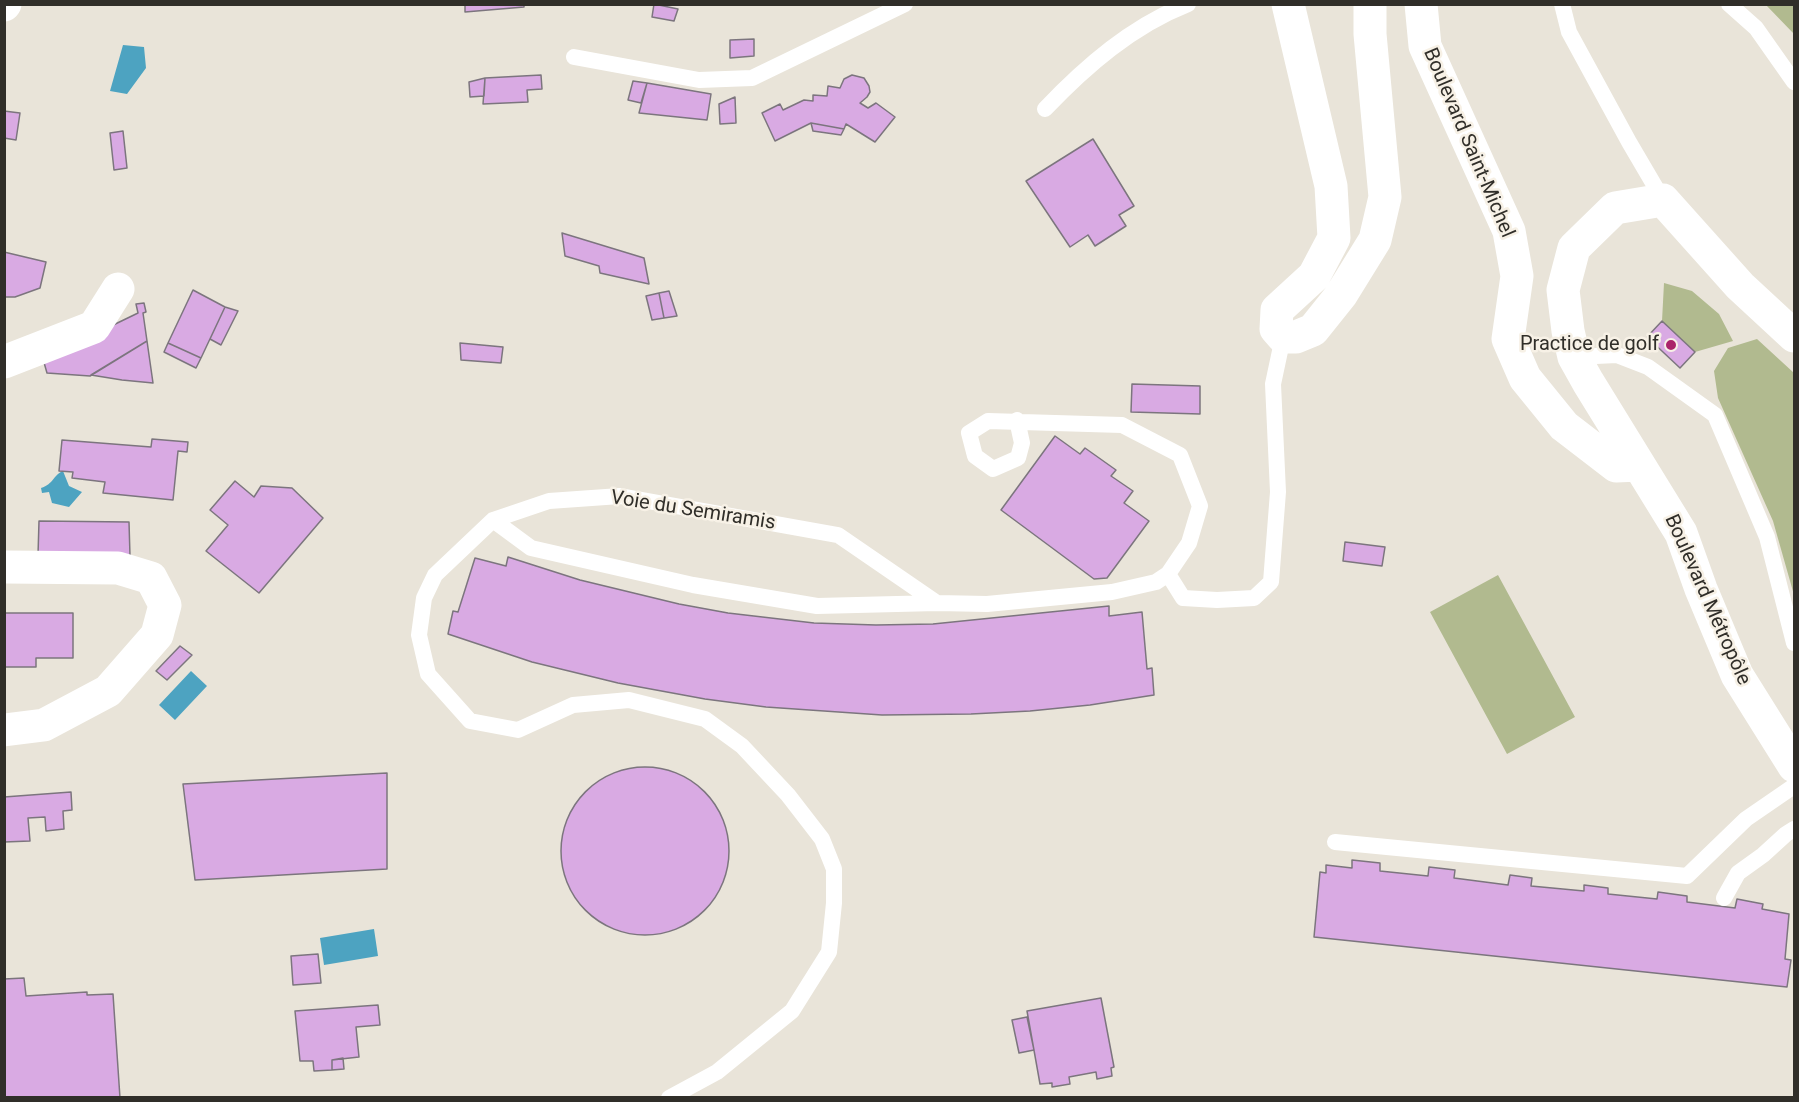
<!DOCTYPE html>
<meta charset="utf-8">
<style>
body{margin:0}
#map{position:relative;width:1799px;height:1102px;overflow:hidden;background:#e9e4d9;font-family:Roboto,sans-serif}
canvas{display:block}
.frame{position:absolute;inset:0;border:6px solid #302e29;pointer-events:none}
</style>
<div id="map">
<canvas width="1799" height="1102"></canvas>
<div class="frame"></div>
</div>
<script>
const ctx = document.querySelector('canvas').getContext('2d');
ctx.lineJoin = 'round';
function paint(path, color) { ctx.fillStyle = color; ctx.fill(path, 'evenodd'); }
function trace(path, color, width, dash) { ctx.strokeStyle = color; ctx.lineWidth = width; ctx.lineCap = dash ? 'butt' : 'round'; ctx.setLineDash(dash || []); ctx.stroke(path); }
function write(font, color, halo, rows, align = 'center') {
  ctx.font = font + ' Roboto,sans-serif'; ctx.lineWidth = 5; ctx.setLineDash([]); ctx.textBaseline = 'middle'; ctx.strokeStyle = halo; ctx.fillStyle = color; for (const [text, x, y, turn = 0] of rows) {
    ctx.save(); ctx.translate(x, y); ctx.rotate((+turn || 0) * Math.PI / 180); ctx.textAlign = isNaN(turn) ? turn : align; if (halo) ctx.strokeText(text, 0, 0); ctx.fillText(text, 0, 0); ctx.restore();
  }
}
const green = new Path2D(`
 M1766 5H1794V35V34Z
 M1664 283 1692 291 1719 314 1733 341 1695 352 1662 321Z
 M1757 339 1794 373V595L1773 521 1718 398 1714 371 1728 348Z
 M1498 575 1575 717 1507 754 1430 612Z`);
const water = new Path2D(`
 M123 45 144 47 146 68 127 94 110 91Z
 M63 471 69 486 82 492 69 507 52 503 49 492 42 493 41 488C54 484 53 475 63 471Z
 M191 671 207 686 175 720 159 705Z
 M646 781C657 783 668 785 677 791 716 820 706 884 654 889 641 890 629 884 621 875L636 857C653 858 664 853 659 834 649 825 640 827 632 837 613 832 601 823 590 806 606 788 622 783 646 781Z
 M374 929 378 956 324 965 320 938Z`);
const building = new Path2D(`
 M465 4H524V7L465 12Z
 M654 4 678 9 674 21 652 17Z
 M754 39V56L730 58V40Z
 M541 75 542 89 527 90 528 102 483 104 485 78Z
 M852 75 864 78 869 86 870 92 867 97 860 103 868 108 876 103 895 117 875 142 846 124 844 129 811 123 775 141 762 113 780 104 783 110 804 100 813 101V95L827 96 828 86 840 88 844 79Z
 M485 78 484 96 470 97 469 82Z
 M633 81 647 83 641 103 628 100Z
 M647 83 711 94 707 120 639 113Z
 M735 97 736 123 720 124 719 104Z
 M4 111 20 113 16 140 4 138Z
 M811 123 844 129 841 135 813 131Z
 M123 131 127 168 114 170 110 133Z
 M1093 139 1134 206 1119 215 1126 226 1095 246 1088 235 1070 247 1026 181Z
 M562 233 644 258 649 284 600 273 599 266 565 256Z
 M4 252 46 262 40 288 15 297H4Z
 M193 290 225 307 201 358 168 343Z
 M669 291 677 316 664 318 659 293Z
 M659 293 664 318 652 320 646 296Z
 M144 303 146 312 143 313 147 341 90 376 47 373 43 359 138 313 136 304Z
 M225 307 238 311 221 345 210 339Z
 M1662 321 1695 352 1680 368 1647 337Z
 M147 341 153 383 122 380 91 375Z
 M168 343 201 358 196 368 164 352Z
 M460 343 503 347 501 363 461 360Z
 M1132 384 1200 386V414L1131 412Z
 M1055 436 1080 454 1085 448 1116 470 1111 476 1133 491 1124 503 1149 521 1107 578 1094 579 1001 510Z
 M152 439 188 442 187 452 178 451 173 500 103 493 105 482 72 478 73 472 59 471 62 440 151 447Z
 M235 481 254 497 261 486 292 488 323 518 259 593 206 551 228 525 210 510Z
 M39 521 129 522 130 556 38 555Z
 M1345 542 1385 547 1382 566 1343 561Z
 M508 557 580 580 679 604 728 613 814 623 876 625 933 624 1109 606V616L1142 612 1147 669 1152 668 1154 695 1090 705 1030 711 971 714 882 715 766 707 705 699 618 683 532 662 448 634 453 611 458 612 475 558 506 566Z
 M4 608 5 613H73V658H36V667H4Z
 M180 646 192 655 167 680 156 671Z
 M561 851a84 84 0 1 1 168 0a84 84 0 1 1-168 0Z
 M387 773V869L195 880 183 784Z
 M71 792 72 810 63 811 64 829 46 831 45 817 28 818 30 841 4 842V797Z
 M1352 860 1380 863V871L1428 876 1429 867 1455 870 1454 878 1508 885 1510 875 1532 878 1531 886 1584 891V885L1608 888V894L1657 899 1658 892 1687 896V902L1735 908 1737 899 1763 904 1762 909 1789 914 1785 959 1791 960 1787 987 1314 937 1320 872 1326 873V865L1352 868Z
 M318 954 321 983 293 985 291 956Z
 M24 978 26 996 87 992V995L113 994 120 1098H4V979Z
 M1101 998 1114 1067 1111 1068 1112 1076 1097 1079 1096 1072 1069 1077 1070 1084 1052 1087V1083L1040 1084 1027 1011Z
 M378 1005 380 1025 356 1027 359 1057 332 1060V1070L314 1071 313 1061H300L295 1011Z
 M1027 1017 1034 1050 1019 1053 1012 1020Z
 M343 1058 344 1069 332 1070V1060Z`);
const service = new Path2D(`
 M1562 4 1569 32 1629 142 1663 200
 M1729 4 1756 28 1794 82
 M574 57 699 80 752 78 905 4
 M1045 109C1086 66 1132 26 1188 4
 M1574 357 1617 355 1648 367 1715 415 1767 537 1794 643
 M493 520 531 548 693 585 817 606 937 603
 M1168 574 1183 598 1217 600 1254 598 1271 582 1278 492 1273 384 1283 337
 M1335 842 1687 876 1746 819 1794 786
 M1724 898 1738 873 1763 855 1786 834 1794 829
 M669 1098 717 1072 792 1011 829 952 834 903V869L822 839 788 795 742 746 705 719 629 700 573 705 518 730 470 721 428 674 419 635 424 598 435 575 493 520 549 501 620 496 838 535 937 603 987 604 1112 592 1156 582 1168 574 1189 543 1200 506 1180 455 1122 425 988 421 969 433 975 456 993 469 1018 458 1022 443 1017 420`);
const minor = new Path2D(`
 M1288 4 1331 186 1334 238 1314 276 1277 310 1276 329 1283 337H1296L1313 330 1341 295 1375 240 1385 197 1370 34V4
 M1421 4 1425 46 1509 231 1517 276 1508 339 1525 378 1564 426 1616 466 1639 465
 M4 5 5 4
 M1794 336 1740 286 1663 200 1615 208 1574 248 1563 290 1568 331 1574 357 1588 382 1681 533 1701 589 1737 675 1794 766
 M4 362 94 327 118 289
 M4 567 118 568 151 578 165 605 157 635 108 691 44 725 4 730`);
const markers = [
 [1671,345,6,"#aa236a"]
];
const streetNames = [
 ["Boulevard Saint-Michel",1468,143,67],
 ["Voie du Semiramis",693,511,9],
 ["Boulevard Métropôle",1707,600,66]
];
const poiNames = [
 ["Practice de golf",1659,345]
];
paint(green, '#b1ba8f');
paint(water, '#4da3c1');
paint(building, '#d9aae3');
trace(building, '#7c757e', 1.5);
trace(service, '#fff', 16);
trace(minor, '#fff', 33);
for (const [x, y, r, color] of markers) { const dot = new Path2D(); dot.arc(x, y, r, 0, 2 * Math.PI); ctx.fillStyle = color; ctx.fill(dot); trace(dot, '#f7f1e6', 2); }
write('20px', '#302e29', '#f7f1e6', streetNames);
write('20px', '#302e29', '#f7f1e6', poiNames, 'right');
</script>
